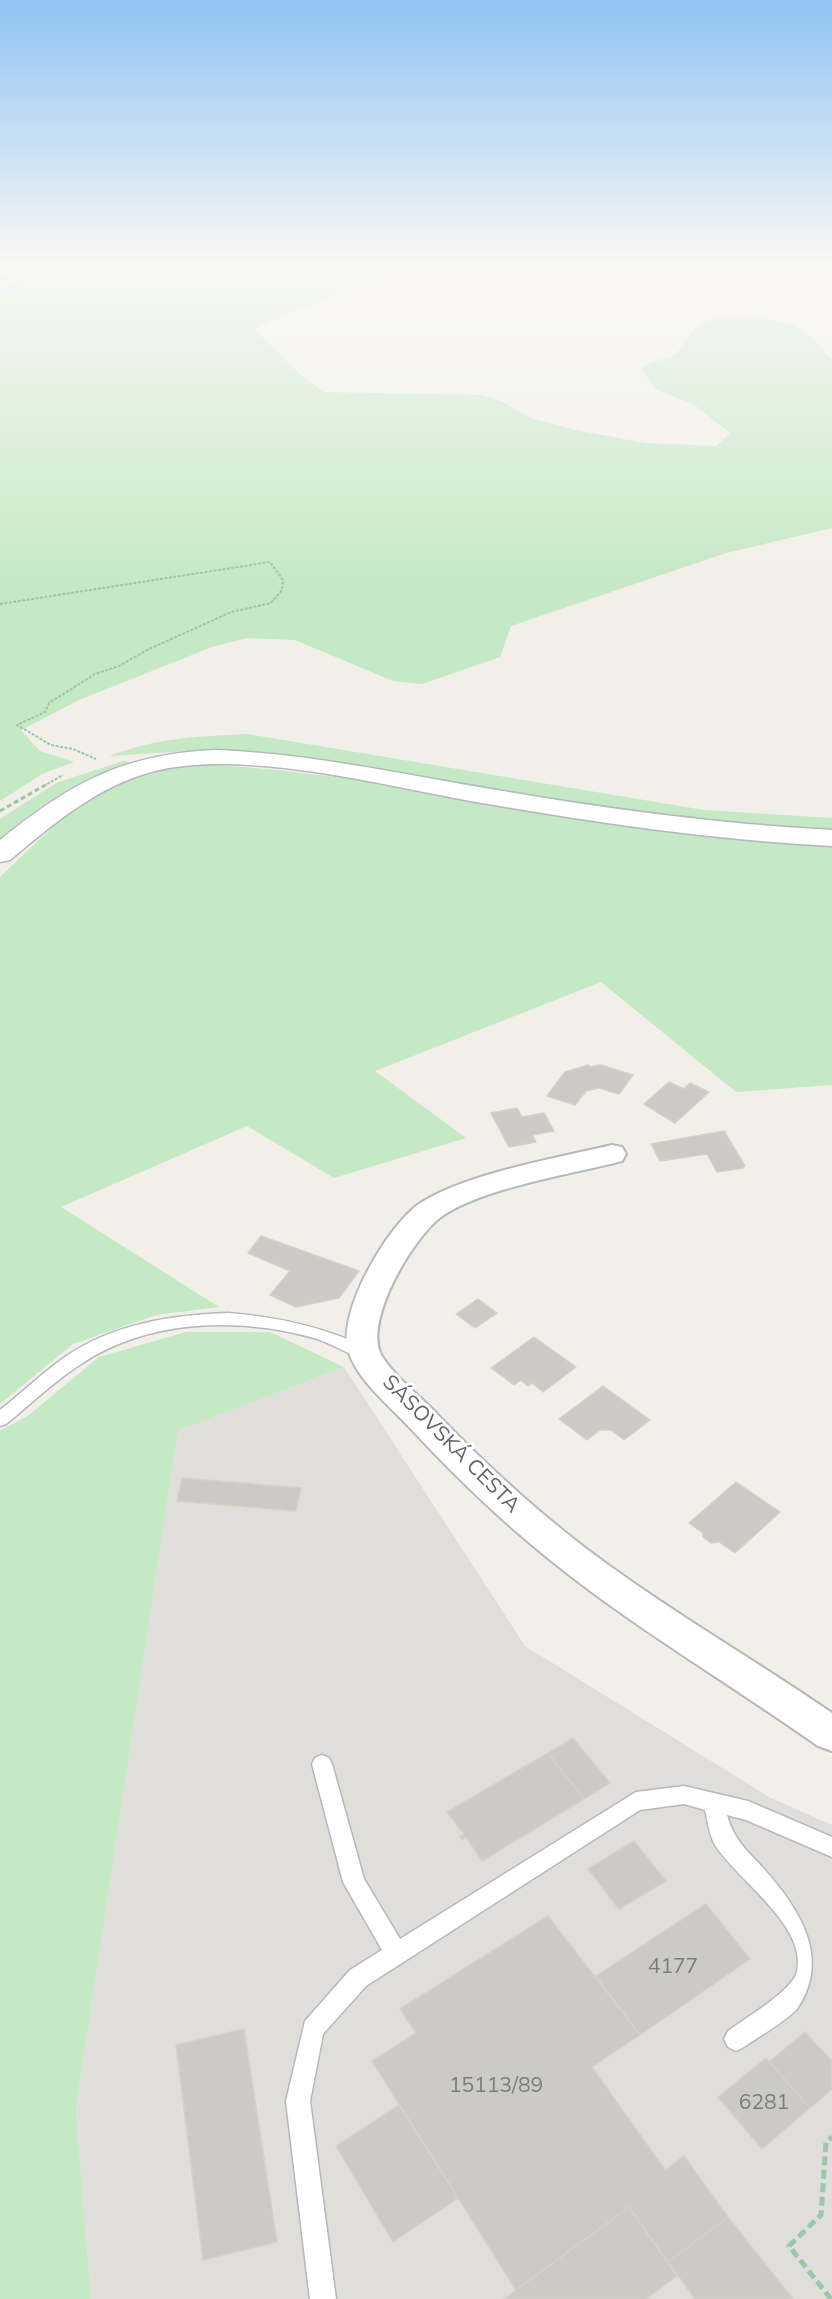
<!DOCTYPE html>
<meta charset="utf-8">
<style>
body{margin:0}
canvas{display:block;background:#f1efe8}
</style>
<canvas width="832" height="2299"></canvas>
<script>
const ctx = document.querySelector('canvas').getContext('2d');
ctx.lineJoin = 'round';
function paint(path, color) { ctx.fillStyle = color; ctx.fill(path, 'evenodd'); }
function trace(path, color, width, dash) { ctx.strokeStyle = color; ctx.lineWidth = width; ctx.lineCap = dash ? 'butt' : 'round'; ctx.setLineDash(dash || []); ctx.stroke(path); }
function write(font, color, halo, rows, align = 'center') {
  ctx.font = font + ' Mulish,sans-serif'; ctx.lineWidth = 6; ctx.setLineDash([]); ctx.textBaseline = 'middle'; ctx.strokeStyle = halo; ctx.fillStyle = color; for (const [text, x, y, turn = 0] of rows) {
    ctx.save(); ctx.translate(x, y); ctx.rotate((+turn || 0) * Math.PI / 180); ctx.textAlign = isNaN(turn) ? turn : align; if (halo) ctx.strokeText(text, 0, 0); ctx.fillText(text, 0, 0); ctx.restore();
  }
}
const industrial = new Path2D(`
 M344 1367 525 1646 771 1798 832 1825V2299H91L76 2109 178 1431Z`);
const green = new Path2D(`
 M0 267H399C372 281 344 294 314 305 294 312 273 317 255 330L303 377 324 392 482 395 505 403 530 418 576 430 645 443 716 446 730 433 696 406 656 389 640 367 677 354C681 345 692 331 699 325 717 311 785 317 803 330 813 338 823 350 832 360V528L726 553 511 626 500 657 422 684 393 681 295 640 247 638 212 647 79 700 21 730 40 751 74 762 42 774 0 801Z
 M247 734 704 810 832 818V832L726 826 238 753 187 751 109 756C161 737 193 737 247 734Z
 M123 761 131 762C83 782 38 804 0 840V819L56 783Z
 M190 764C348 770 503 807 659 831 716 840 774 842 832 845V1085L736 1092 601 982 375 1071 466 1138 334 1178 247 1126 61 1207 219 1307 156 1315 73 1344 0 1404V877C46 834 90 785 153 769 165 766 178 766 190 764Z
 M186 1332H270L344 1367 178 1431 76 2109 91 2299H0V1431L29 1415 99 1357Z`);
const stream = new Path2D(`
 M0 292 56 267`);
const building = new Path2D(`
 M588 1065 590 1067 601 1065 633 1075 619 1094 599 1088 586 1091 575 1105 547 1096 565 1072Z
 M669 1082 684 1089 690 1083 709 1092 675 1123 644 1104Z
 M517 1108 522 1117 544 1113 554 1131 532 1135 536 1142 509 1147 491 1113Z
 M724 1131 745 1166 743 1168 717 1172 707 1154 660 1161 651 1144Z
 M261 1236 359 1271 339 1298 296 1307 270 1295 290 1271 248 1253Z
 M478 1299 497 1313 475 1328 456 1314Z
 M534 1337 576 1367 543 1392 532 1383 528 1386 521 1380 514 1385 491 1368Z
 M603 1386 650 1420 624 1440 611 1430H600L587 1440 559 1419Z
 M182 1478 301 1488 296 1511 177 1501Z
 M736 1482 780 1512 735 1553 719 1542 711 1543 703 1537V1533L689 1523Z
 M573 1738 610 1783 584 1799 548 1753Z
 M548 1753 584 1799 482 1861 466 1837 462 1840 460 1836 464 1834 447 1812Z
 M634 1841 666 1881 619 1909 588 1869Z
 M706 1904 750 1959 640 2035 596 1976Z
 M548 1916 640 2035 592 2067 665 2170 684 2156 728 2217 668 2262 629 2207 516 2290 372 2061 416 2033 400 2009Z
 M244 2029 277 2242 203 2260 176 2045Z
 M805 2032 832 2061V2089L810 2108 769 2062Z
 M766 2058 810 2108 762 2149 718 2097Z
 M399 2105 458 2198 393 2242 336 2146Z
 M629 2207 677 2276 646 2299H504Z
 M728 2217 793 2299H695L668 2262Z`);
const pathFar2 = new Path2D(`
 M0 281 36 267
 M0 604 270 562 283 580 282 590 271 603 231 612 147 650 119 666 95 674 49 703 45 712 17 725 51 745 73 749 96 759
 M47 784 63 775`);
const pathFar1 = new Path2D(`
 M0 811 49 783`);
const path = new Path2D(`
 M831 2299 789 2246 821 2215 826 2142 832 2137`);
const service = new Path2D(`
 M228 1313C279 1317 324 1327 370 1349L372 1353 370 1357 364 1359C347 1354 331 1343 314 1338 237 1317 149 1319 81 1364 54 1381 31 1404 6 1424L0 1426V1410C22 1393 42 1373 65 1357 113 1324 171 1315 228 1313Z
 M322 1755 329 1758 332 1764 364 1879 400 1939 636 1792 684 1786 748 1801 832 1837V1857L746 1820 727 1815C734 1840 746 1849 763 1868 799 1908 832 1958 797 2009 782 2024 761 2035 744 2047L736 2051 728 2047 724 2039 728 2031C744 2019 792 1991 797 1972 808 1926 737 1880 715 1845 709 1835 708 1821 705 1810L684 1804 640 1810 366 1986 323 2034 310 2101 336 2299H310L286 2101 305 2021 350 1970 382 1950 343 1882 312 1764 315 1758Z`);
const minor = new Path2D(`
 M612 1145 622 1147 626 1154 622 1161C573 1174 481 1188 441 1217 413 1238 366 1317 380 1352 388 1371 422 1398 437 1414 489 1468 546 1520 607 1564 680 1617 758 1662 832 1713V1751L818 1746C729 1683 634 1628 549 1559 500 1520 454 1475 411 1429 391 1407 359 1382 349 1353 335 1314 389 1222 422 1202 469 1173 557 1158 612 1145Z`);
const tertiary = new Path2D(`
 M219 750C309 754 396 773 485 788 600 808 715 824 832 830V846C714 840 598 823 482 803 390 787 244 748 155 771 99 785 53 824 10 860L0 862V840C72 782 125 753 219 750Z`);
const streetNames = [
 ["SÁSOVSKÁ CESTA",451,1444,45]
];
const nearNumbernames = [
 ["4177",673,1967],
 ["15113/89",496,2086],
 ["6281",764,2103]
];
paint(industrial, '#e0deda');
paint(green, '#c5e8c5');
trace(stream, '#aadaff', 4.5);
paint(building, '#cccac5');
trace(building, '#d6d1c6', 1.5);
trace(service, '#b5b8bc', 3);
trace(minor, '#b5b8bc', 4);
trace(tertiary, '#b5b8bc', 3);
trace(pathFar2, '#9cc7a9', 2, [3, 1.5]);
trace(pathFar1, '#9cc7a9', 3, [5, 3]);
trace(path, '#9cc7a9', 5, [9, 4.5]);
paint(service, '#fff');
paint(minor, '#fff');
paint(tertiary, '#fff');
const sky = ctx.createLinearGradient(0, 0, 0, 589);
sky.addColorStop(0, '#8fc3f1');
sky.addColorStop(0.45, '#f9f8f5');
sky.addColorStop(1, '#f9f8f500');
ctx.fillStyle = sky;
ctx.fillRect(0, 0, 832, 589);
write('21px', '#5f6368', '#fff', streetNames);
write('21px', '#7a7d7f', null, nearNumbernames);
</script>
